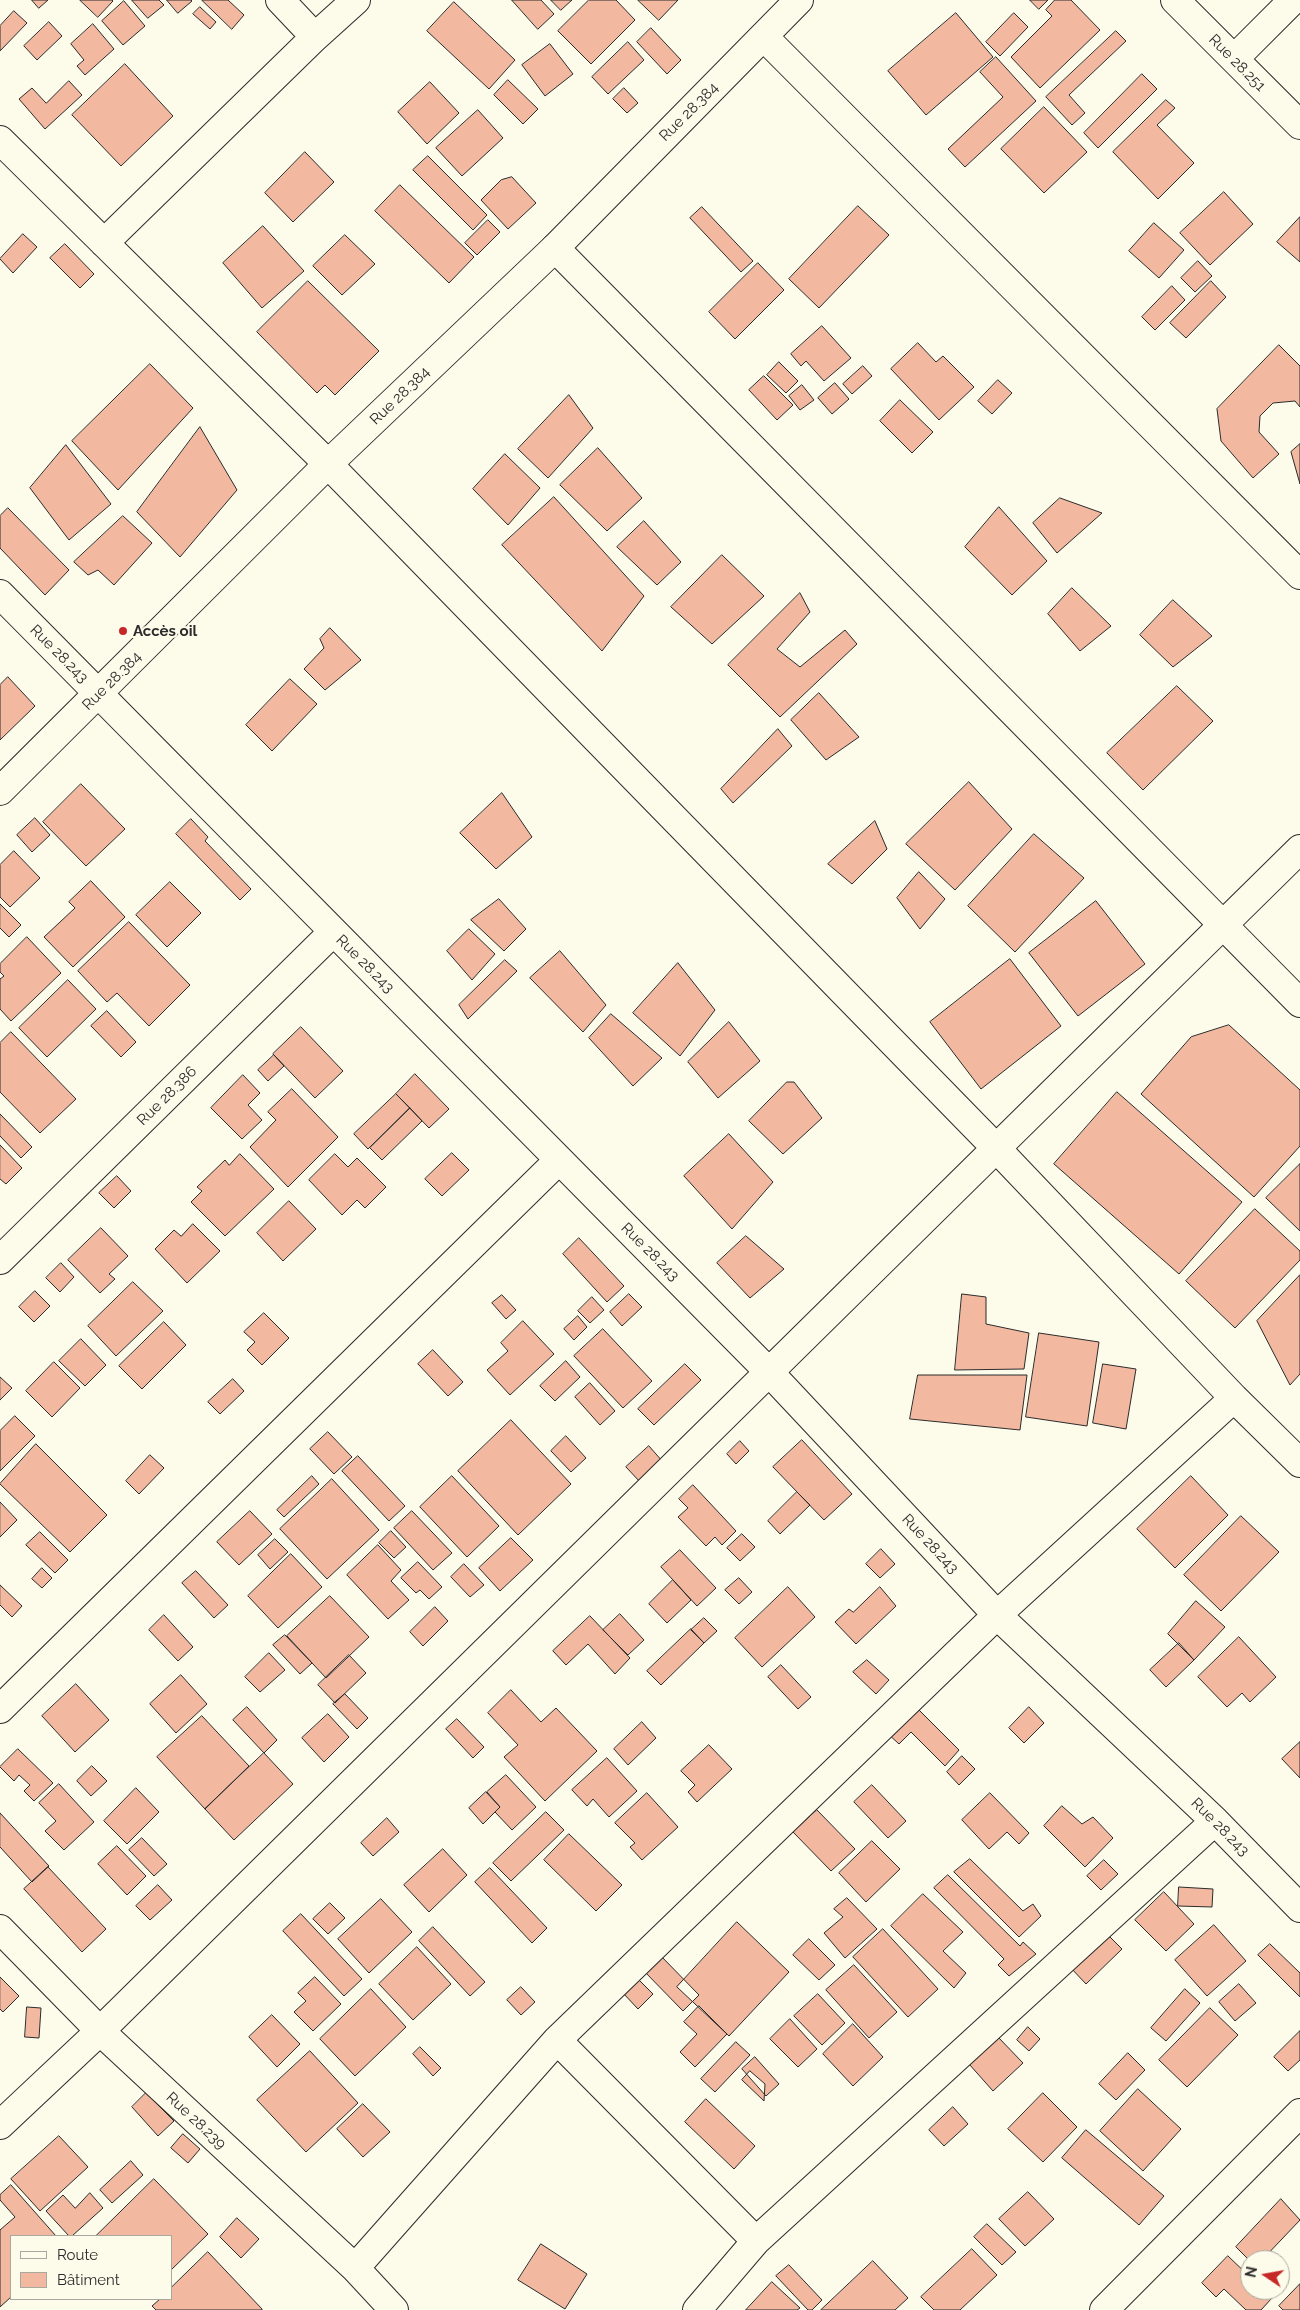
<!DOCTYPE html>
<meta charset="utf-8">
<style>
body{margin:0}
#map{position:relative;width:1300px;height:2310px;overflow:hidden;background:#fdfbea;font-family:Raleway,sans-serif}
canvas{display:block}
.legend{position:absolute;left:10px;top:2235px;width:162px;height:65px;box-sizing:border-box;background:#fdfbea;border:1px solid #a9a89e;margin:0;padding:6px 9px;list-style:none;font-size:15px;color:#2b2b2b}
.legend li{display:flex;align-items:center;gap:10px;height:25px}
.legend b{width:25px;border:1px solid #a9a89e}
.north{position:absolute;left:1240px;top:2250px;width:50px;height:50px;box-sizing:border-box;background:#fdfbea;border:1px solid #a9a89e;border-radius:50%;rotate:282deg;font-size:14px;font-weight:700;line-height:20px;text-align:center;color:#2b2b2b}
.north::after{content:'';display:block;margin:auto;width:18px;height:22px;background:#c62828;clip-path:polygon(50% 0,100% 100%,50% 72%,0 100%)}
</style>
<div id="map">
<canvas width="1300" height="2310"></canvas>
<ul class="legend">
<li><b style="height:6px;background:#fdfbea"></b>Route</li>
<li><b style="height:14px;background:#f2b8a0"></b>Bâtiment</li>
</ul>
<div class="north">N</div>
</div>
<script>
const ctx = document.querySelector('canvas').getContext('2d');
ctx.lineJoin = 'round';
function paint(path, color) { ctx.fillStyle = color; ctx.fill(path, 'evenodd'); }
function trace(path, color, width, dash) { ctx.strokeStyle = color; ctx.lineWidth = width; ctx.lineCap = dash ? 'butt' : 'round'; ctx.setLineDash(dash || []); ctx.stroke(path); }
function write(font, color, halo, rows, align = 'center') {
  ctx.font = font + ' Raleway,sans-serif'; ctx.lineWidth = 4; ctx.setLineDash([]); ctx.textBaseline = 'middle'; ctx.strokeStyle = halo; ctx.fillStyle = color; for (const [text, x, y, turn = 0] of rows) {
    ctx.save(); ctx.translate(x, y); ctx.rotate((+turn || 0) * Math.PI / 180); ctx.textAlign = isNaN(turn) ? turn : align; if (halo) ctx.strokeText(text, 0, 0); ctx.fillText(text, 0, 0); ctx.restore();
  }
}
const building = new Path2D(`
 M32 0H48L39 8Z
 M80 0H112L113 1 98 17Z
 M132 0H159L164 5 148 18Z
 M167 0H191L192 1 178 13Z
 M202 0H228L244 15 232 29Z
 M512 0H541L554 14 538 29Z
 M551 0H572L561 10Z
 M589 0H616L635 20 591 64 558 31Z
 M638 0H678L659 20Z
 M1030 0H1048L1039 9Z
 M1055 0H1071L1100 30 1040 88 1011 57 1052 16 1046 10Z
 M124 1 145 26 123 45 102 21Z
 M454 2 515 60 489 89 427 31Z
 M200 7 216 22 210 29 193 14Z
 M14 11 27 23 0 51V26Z
 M956 13 993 57 926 115 888 71Z
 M1014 13 1028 27 1000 56 986 42Z
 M49 22 62 36 37 60 24 46Z
 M93 24 114 49 85 75 77 66 84 60 71 44Z
 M651 28 681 60 667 74 637 42Z
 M1116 31 1126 41 1069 95 1085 113 1072 125 1046 97Z
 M628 42 644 60 608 94 592 77Z
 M550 44 573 74 545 96 522 65Z
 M996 57 1036 101 965 167 948 149 1003 97 980 72Z
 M125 64 173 116 121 166 72 115Z
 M1142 74 1157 89 1098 148 1084 133Z
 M508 80 538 109 523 124 494 95Z
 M69 81 82 95 45 129 19 99 32 88 46 103Z
 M430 82 459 113 427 144 398 112Z
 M624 88 638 103 627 113 613 99Z
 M1166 100 1175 108 1157 125 1194 163 1158 199 1113 152Z
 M1044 107 1087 152 1044 193 1001 149Z
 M478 110 503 138 462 176 436 148Z
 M305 152 334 182 293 222 265 193Z
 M428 156 487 215 473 230 413 170Z
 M512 177 536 203 508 229 481 200 501 180Z
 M400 185 474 257 449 283 375 211Z
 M1224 192 1253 224 1210 265 1180 233Z
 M858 206 889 235 819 308 789 279Z
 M702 207 753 261 741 272 690 218Z
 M1300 217V262L1277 242Z
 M488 220 500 232 477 255 465 243Z
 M1154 223 1184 250 1159 278 1129 251Z
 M263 226 304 271 262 308 223 263Z
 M23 234 37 247 13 273 0 259Z
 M345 235 375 264 342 295 313 266Z
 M65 244 94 274 80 288 50 258Z
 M1198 261 1212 276 1195 292 1181 278Z
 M758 263 784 290 735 339 709 312Z
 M308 281 379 351 335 395 325 385 317 393 257 332Z
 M1211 281 1226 297 1186 338 1170 323Z
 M1172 286 1185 300 1155 330 1142 317Z
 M822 326 851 358 824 381 806 361 801 366 791 354Z
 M918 343 936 362 943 356 974 387 939 420 891 369Z
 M1279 345 1300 366V407L1295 401 1273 403 1260 416 1259 432 1279 454 1253 478 1221 441 1217 409Z
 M779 362 798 381 786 393 767 375Z
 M150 364 193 408 118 490 72 441Z
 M863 366 872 376 852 394 843 384Z
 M764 376 793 405 777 420 749 390Z
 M998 380 1012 393 992 414 978 401Z
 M835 383 849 399 832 414 818 398Z
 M802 385 814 400 800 410 789 396Z
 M569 395 593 428 548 478 518 449Z
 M900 400 933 432 912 453 880 421Z
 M200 427 237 490 180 557 137 512Z
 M1300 444V484L1291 452Z
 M66 445 111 504 69 540 30 488Z
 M598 448 642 498 607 531 560 485Z
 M505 454 540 488 508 525 473 489Z
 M554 497 644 596 602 651 502 545Z
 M1060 498 1102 513 1057 553 1033 523Z
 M999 507 1047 561 1012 595 965 547Z
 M8 508 69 570 45 595 0 548V516Z
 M123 516 152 543 114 585 98 570 88 575 74 562Z
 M644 521 681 562 657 585 617 547Z
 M722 555 764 596 712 644 671 607Z
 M1072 588 1111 626 1080 651 1048 614Z
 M800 593 810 612 777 649 800 667 845 630 857 644 780 717 728 665Z
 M1173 600 1212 636 1173 667 1140 635Z
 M330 628 361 660 325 690 304 669 324 648 320 639Z
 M8 677 35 706 0 740V685Z
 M290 679 317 704 272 751 246 725Z
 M1177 686 1213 721 1143 790 1107 753Z
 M819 693 859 737 826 760 791 720Z
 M778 729 792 746 733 803 721 789Z
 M969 782 1012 829 955 890 906 844Z
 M81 784 125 829 86 866 43 822Z
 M502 793 532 837 496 869 460 833Z
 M35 818 50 835 32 852 17 835Z
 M191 819 208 837 205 841 251 889 240 900 176 834Z
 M875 821 887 849 852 884 828 864Z
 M1034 834 1084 878 1015 952 968 906Z
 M14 851 40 878 10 907 0 897V865Z
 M919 872 945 899 920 929 897 898Z
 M91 881 125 917 73 967 44 937 75 908 69 902Z
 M170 882 201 913 167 947 136 915Z
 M499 899 526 929 504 951 471 920Z
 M1096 901 1145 964 1078 1016 1029 953Z
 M0 904 21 925 9 937 0 928Z
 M129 922 190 985 149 1026 117 993 107 1002 78 971Z
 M469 929 495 954 472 980 447 951Z
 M27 937 61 973 11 1021 0 1009V979L4 976 0 972V964Z
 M560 951 606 1005 583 1032 530 978Z
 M1010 959 1061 1026 981 1089 930 1022Z
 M505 960 517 971 468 1019 459 1005Z
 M678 963 715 1010 680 1056 633 1013Z
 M68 980 96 1009 47 1057 19 1028Z
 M107 1011 136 1042 121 1057 91 1026Z
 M611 1014 662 1058 633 1086 589 1038Z
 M729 1022 760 1061 718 1098 688 1062Z
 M1229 1025 1300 1090V1146L1254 1197 1141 1094 1191 1037Z
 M301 1027 343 1071 315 1098 273 1054Z
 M11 1032 76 1099 40 1133 0 1092V1043Z
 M274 1055 284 1066 268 1081 258 1070Z
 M415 1074 449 1109 429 1128 396 1094Z
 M243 1075 260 1093 248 1105 262 1120 242 1139 211 1108Z
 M787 1082H794L822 1118 783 1154 749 1121Z
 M292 1089 338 1137 288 1187 250 1147 276 1120 268 1112Z
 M1117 1092 1242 1202 1179 1274 1054 1164Z
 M396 1094 410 1108 368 1149 354 1134Z
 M410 1108 422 1121 382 1160 370 1148Z
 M0 1114 32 1147 21 1158 0 1136Z
 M729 1134 773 1182 732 1229 684 1176Z
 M0 1145 22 1168 6 1184 0 1179Z
 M452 1153 469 1170 442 1196 425 1179Z
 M240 1154 274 1189 225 1236 191 1202 202 1191 197 1187 225 1160 229 1165Z
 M335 1154 348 1167 357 1158 386 1187 365 1208 357 1200 342 1215 309 1180Z
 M1300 1164V1231L1266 1198Z
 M117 1176 131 1191 114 1208 99 1193Z
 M289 1201 316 1229 283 1261 257 1233Z
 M1255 1209 1300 1251V1260L1235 1328 1186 1281Z
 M193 1224 220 1251 187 1283 155 1249 174 1230 181 1236Z
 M101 1228 128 1256 109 1274 115 1279 100 1293 68 1260Z
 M746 1236 784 1269 750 1298 717 1263Z
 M579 1238 624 1286 607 1302 563 1254Z
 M61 1263 74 1277 60 1292 46 1278Z
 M1300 1275V1374L1290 1385 1257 1321Z
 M133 1282 163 1311 116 1356 88 1326Z
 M35 1291 50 1306 34 1322 19 1307Z
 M629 1294 642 1307 622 1326 610 1312Z
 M962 1294 986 1297V1324L1029 1333 1024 1369 955 1370Z
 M502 1295 516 1310 506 1319 492 1303Z
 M592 1297 604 1310 590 1323 578 1311Z
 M264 1313 289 1338 262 1365 247 1350 255 1342 244 1332Z
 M578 1316 587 1327 574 1340 564 1329Z
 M523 1321 554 1354 510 1395 487 1370 508 1351 501 1343Z
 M164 1322 186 1345 142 1389 119 1366Z
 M603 1329 652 1381 623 1408 574 1356Z
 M1039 1333 1099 1342 1087 1426 1026 1417Z
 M81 1339 106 1365 85 1386 59 1361Z
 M433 1350 463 1382 448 1396 418 1364Z
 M566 1361 580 1377 555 1401 540 1386Z
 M54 1362 80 1388 52 1417 26 1391Z
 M685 1364 701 1380 654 1425 638 1409Z
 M1103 1364 1136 1369 1126 1429 1093 1423Z
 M918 1375H1027L1020 1430 910 1419Z
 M0 1377 12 1388 0 1400Z
 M233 1379 244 1391 220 1414 208 1402Z
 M590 1383 615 1411 600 1425 575 1397Z
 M15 1416 35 1436 0 1471V1431Z
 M511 1420 571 1484 518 1535 458 1471Z
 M328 1432 352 1457 334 1474 310 1449Z
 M566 1436 586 1458 571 1472 551 1451Z
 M802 1440 852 1494 824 1520 773 1467Z
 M740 1441 749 1451 736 1464 727 1454Z
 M36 1444 107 1515 70 1552 0 1484Z
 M649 1446 663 1462 641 1483 626 1467Z
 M150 1455 164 1468 139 1494 126 1481Z
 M358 1456 405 1506 389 1521 342 1471Z
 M312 1476 319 1484 284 1517 277 1510Z
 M452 1476 499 1526 467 1557 420 1507Z
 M1191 1476 1228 1515 1175 1568 1137 1529Z
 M332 1479 379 1530 327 1579 280 1529Z
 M693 1485 736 1531 722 1545 715 1537 706 1546 678 1517 688 1508 679 1499Z
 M797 1492 810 1505 780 1534 768 1521Z
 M0 1502 17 1520 0 1537Z
 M250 1511 272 1534 239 1565 217 1542Z
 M412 1511 452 1553 433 1570 394 1528Z
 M1241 1516 1279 1552 1221 1611 1184 1575Z
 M391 1531 406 1547 394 1558 379 1543Z
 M40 1532 68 1560 55 1573 26 1545Z
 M742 1534 755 1547 740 1561 727 1548Z
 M511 1538 533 1560 500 1591 479 1568Z
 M275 1539 288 1552 270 1569 258 1555Z
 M378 1545 401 1570 391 1581 409 1600 388 1619 347 1575Z
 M881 1549 895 1564 880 1578 866 1564Z
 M680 1550 716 1588 697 1606 661 1567Z
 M291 1554 322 1587 278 1628 248 1596Z
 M418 1562 442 1587 429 1599 420 1590 416 1593 401 1578Z
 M464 1564 484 1585 470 1597 451 1577Z
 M42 1568 52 1578 42 1588 32 1579Z
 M196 1571 228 1605 214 1618 182 1583Z
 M739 1578 752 1592 739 1604 725 1590Z
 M673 1580 691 1600 667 1623 649 1604Z
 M0 1585 22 1606 12 1617 0 1605Z
 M788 1587 815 1617 762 1667 735 1638Z
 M880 1587 896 1606 856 1644 835 1622 849 1609 853 1612Z
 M330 1596 369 1637 326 1678 287 1636Z
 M1196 1601 1225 1627 1194 1660 1168 1634Z
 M435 1607 448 1621 423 1646 410 1632Z
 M620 1614 644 1640 628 1655 603 1630Z
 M164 1615 193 1647 178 1661 149 1630Z
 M590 1616 630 1658 615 1674 588 1644 566 1665 553 1651Z
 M704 1618 717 1631 704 1643 691 1630Z
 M691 1629 704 1643 661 1685 647 1671Z
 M285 1635 312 1663 300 1674 273 1645Z
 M1239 1637 1276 1677 1250 1702 1242 1693 1227 1707 1198 1677Z
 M1179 1643 1194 1660 1166 1687 1150 1670Z
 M269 1653 285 1670 260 1692 245 1677Z
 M349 1655 366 1673 335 1703 318 1685Z
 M867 1660 889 1680 876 1694 853 1672Z
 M781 1665 811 1697 798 1709 768 1677Z
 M181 1675 207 1704 176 1733 150 1704Z
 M76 1684 109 1720 75 1752 42 1716Z
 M511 1690 541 1722 556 1708 597 1751 545 1801 504 1757 518 1745 488 1713Z
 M345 1694 368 1718 357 1729 333 1704Z
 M913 1704 959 1750 945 1766 911 1732 899 1744 886 1732Z
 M247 1707 277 1740 264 1753 233 1720Z
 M1029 1707 1044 1723 1024 1743 1009 1728Z
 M328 1714 349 1737 324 1762 302 1738Z
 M202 1716 249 1766 205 1809 157 1757Z
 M457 1719 484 1747 473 1758 446 1729Z
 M642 1722 656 1738 628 1765 614 1749Z
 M1300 1742V1778L1282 1759Z
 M709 1745 732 1769 697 1802 688 1792 695 1785 681 1771Z
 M18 1749 53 1783 34 1801 24 1791 30 1785 19 1775 14 1781 0 1767Z
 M264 1753 293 1784 234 1840 205 1809Z
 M962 1756 975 1769 959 1785 947 1772Z
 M607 1758 637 1791 609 1817 593 1799 587 1806 572 1790Z
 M92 1766 107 1781 91 1796 77 1781Z
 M506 1775 536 1807 512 1830 495 1812 500 1807 487 1792Z
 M59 1784 94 1822 64 1850 45 1831 56 1821 39 1803Z
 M872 1785 906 1821 888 1838 854 1802Z
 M136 1788 159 1812 127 1844 104 1821Z
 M486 1792 500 1807 483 1824 469 1808Z
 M647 1793 678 1827 642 1860 630 1847 635 1843 615 1823Z
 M990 1793 1029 1833 1019 1844 1007 1832 989 1849 962 1820Z
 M1062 1806 1082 1824 1093 1817 1113 1838 1085 1867 1044 1826Z
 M817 1810 855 1849 831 1871 793 1832Z
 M546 1812 564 1830 511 1881 493 1863Z
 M0 1813 49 1866 32 1882 0 1847Z
 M387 1818 399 1832 373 1856 361 1843Z
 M569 1834 622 1885 596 1911 544 1860Z
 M142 1838 167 1864 154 1876 129 1850Z
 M872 1841 900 1869 866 1902 839 1873Z
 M117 1846 146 1876 127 1895 98 1864Z
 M443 1849 467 1875 429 1912 404 1885Z
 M970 1859 1023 1911 1033 1904 1041 1916 1019 1937 954 1872Z
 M1104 1860 1118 1874 1101 1890 1087 1876Z
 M48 1867 106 1929 82 1952 24 1889Z
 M490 1868 547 1928 532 1943 475 1882Z
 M948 1875 1020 1946 1023 1942 1036 1954 1009 1976 998 1965 1004 1959 934 1888Z
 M158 1885 172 1900 150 1920 136 1906Z
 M1179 1887 1213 1889 1212 1907 1178 1906Z
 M1164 1892 1194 1924 1166 1951 1135 1920Z
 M923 1894 963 1932 943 1951 966 1973 954 1988 891 1926Z
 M847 1898 877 1929 845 1958 824 1933 843 1917 834 1909Z
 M381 1899 412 1932 369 1973 338 1939Z
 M330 1903 345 1918 328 1934 313 1919Z
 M301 1914 362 1979 344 1996 283 1931Z
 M737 1922 789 1972 729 2036 677 1987Z
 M1214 1925 1246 1961 1207 1996 1175 1960Z
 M433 1927 485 1982 470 1996 419 1941Z
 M883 1929 938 1989 908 2017 853 1957Z
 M1106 1933 1122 1949 1086 1984 1070 1967Z
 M809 1939 835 1965 819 1980 793 1955Z
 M1270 1944 1300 1973V1997L1258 1955Z
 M417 1947 451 1984 413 2020 379 1984Z
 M659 1954 699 1995 683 2011 643 1970Z
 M854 1965 897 2012 869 2038 826 1990Z
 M0 1977 19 1996 3 2012 0 2009Z
 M315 1977 341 2004 313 2031 294 2012 306 2001 298 1993Z
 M638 1979 653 1994 638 2009 623 1993Z
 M1239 1984 1256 2003 1235 2021 1219 2002Z
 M521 1987 535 2002 521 2015 507 2000Z
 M371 1989 406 2027 355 2076 320 2039Z
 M1185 1989 1200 2003 1166 2041 1151 2028Z
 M818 1994 845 2023 822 2045 794 2016Z
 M699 2006 727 2034 695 2067 680 2052 697 2034 684 2022Z
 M27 2007 41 2008 39 2038 25 2037Z
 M1210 2008 1238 2035 1187 2087 1159 2060Z
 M272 2015 300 2044 277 2067 249 2037Z
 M790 2019 817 2049 798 2067 770 2039Z
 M853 2024 883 2057 853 2086 823 2054Z
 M1028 2027 1040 2039 1029 2051 1017 2040Z
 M1300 2031V2060L1288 2071 1274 2057Z
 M998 2037 1023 2063 993 2091 969 2064Z
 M736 2042 750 2055 715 2092 701 2079Z
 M420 2047 441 2068 433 2076 413 2054Z
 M310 2051 358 2103 306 2152 257 2100Z
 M1128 2053 1145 2070 1116 2100 1099 2084Z
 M755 2057 779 2084 766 2096 742 2069Z
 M750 2071 765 2084 764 2101 742 2080Z
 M1138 2089 1181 2129 1143 2171 1100 2131Z
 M146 2093 174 2121 158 2136 132 2107Z
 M1043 2093 1077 2127 1043 2162 1008 2129Z
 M706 2099 755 2146 734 2169 685 2122Z
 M363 2104 390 2132 363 2157 337 2129Z
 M953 2107 968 2124 944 2146 929 2130Z
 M1086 2130 1164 2196 1139 2225 1062 2158Z
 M183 2134 200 2149 188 2163 171 2148Z
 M59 2136 88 2167 40 2211 11 2179Z
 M131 2161 143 2175 112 2203 100 2190Z
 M154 2179 208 2234 171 2270V2236H96Z
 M11 2185 56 2236H11V2297L0 2307V2230L15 2217 0 2200V2195Z
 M1028 2192 1054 2219 1025 2246 999 2219Z
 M90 2193 103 2208 72 2236H69L46 2211 63 2195 75 2208Z
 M1281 2199 1300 2220 1262 2260 1250 2261 1236 2247Z
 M237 2218 259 2239 241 2258 220 2237Z
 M987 2224 1016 2252 1002 2265 974 2237Z
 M541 2244 587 2274 565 2309 518 2280Z
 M972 2249 997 2275 960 2310H934L921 2297Z
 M208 2252 262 2309V2310H156L152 2306 160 2299H171V2288Z
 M1228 2256 1250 2277V2290H1264L1272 2298 1261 2310H1246L1224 2289 1216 2297 1202 2283Z
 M873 2261 908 2298 895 2310H821Z
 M789 2265 822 2300 812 2310H808L776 2276Z
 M772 2282 800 2308 797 2310H746Z
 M1300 2284V2310H1283L1279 2306Z`);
const minor = new Path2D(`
 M280 0 315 37
 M1175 0 1300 125
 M764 37 1300 575
 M1234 59 1293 0
 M0 140 328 464 996 1148 1234 1398 1300 1463
 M104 243 315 37 356 0
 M555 248 1300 1003
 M0 594 769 1372 997 1615 1215 1821 1300 1908
 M0 1260 333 932
 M0 1709 559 1160
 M0 1929 100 2031 355 2268 394 2310
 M557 2040 756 2241
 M0 2125 100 2031 1300 849
 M355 2268 557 2040 997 1615 1234 1398
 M697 2310 756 2241 1215 1821
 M1104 2310 1300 2113`);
const tertiary = new Path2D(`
 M0 791 328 464 555 248 799 0`);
const markers = [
 [123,631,5,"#c62828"]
];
const streetNames = [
 ["Rue 28.251",1237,63,45],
 ["Rue 28.384",689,112,-45],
 ["Rue 28.384",400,396,-44],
 ["Rue 28.243",59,654,45],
 ["Rue 28.384",112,681,-45],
 ["Rue 28.243",365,964,45],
 ["Rue 28.386",167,1096,-45],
 ["Rue 28.243",650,1252,45],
 ["Rue 28.243",930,1544,47],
 ["Rue 28.243",1220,1827,45],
 ["Rue 28.239",196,2121,43]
];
const poiNames = [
 ["Accès oil",133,631]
];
paint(building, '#f2b8a0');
trace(building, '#2b2b2b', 1);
trace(minor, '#2b2b2b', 30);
trace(tertiary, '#2b2b2b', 30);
trace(minor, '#fdfbea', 28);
trace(tertiary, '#fdfbea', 28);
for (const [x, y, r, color] of markers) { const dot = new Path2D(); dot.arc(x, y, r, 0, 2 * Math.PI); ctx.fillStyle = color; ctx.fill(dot); trace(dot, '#fdfbea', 2); }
write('15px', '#2b2b2b', '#fdfbea', streetNames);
write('bold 15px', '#2b2b2b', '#fdfbea', poiNames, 'left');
</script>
